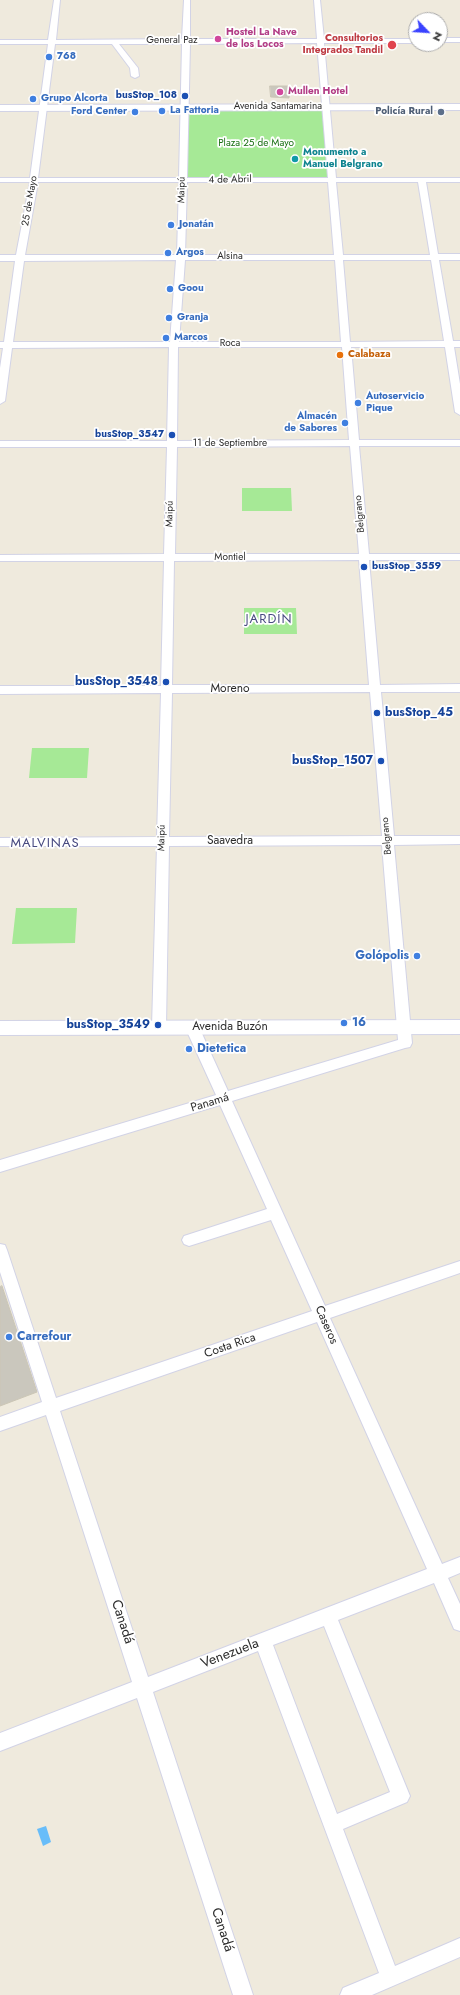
<!DOCTYPE html>
<meta charset="utf-8">
<style>
body{margin:0}
#map{position:relative;width:460px;height:1995px;overflow:hidden;background:#efeadd;font-family:Jost,sans-serif}
canvas{display:block}
.north{position:absolute;left:408px;top:12px;width:40px;height:40px;box-sizing:border-box;background:#fff;border:1px solid #ababab;border-radius:50%;rotate:115deg;font-size:11px;font-weight:700;line-height:16px;text-align:center;color:#2c2c2c}
.north::after{content:'';display:block;margin:auto;width:14px;height:18px;background:#3a42ff;clip-path:polygon(50% 0,100% 100%,50% 72%,0 100%)}
</style>
<div id="map">
<canvas width="460" height="1995"></canvas>
<div class="north">N</div>
</div>
<script>
const ctx = document.querySelector('canvas').getContext('2d');
ctx.lineJoin = 'round';
function paint(path, color) { ctx.fillStyle = color; ctx.fill(path, 'evenodd'); }
function trace(path, color, width, dash) { ctx.strokeStyle = color; ctx.lineWidth = width; ctx.lineCap = dash ? 'butt' : 'round'; ctx.setLineDash(dash || []); ctx.stroke(path); }
function write(font, color, halo, rows, align = 'center') {
  ctx.font = font + ' Jost,sans-serif'; ctx.lineWidth = 3.5; ctx.setLineDash([]); ctx.textBaseline = 'middle'; ctx.strokeStyle = halo; ctx.fillStyle = color; for (const [text, x, y, turn = 0] of rows) {
    ctx.save(); ctx.translate(x, y); ctx.rotate((+turn || 0) * Math.PI / 180); ctx.textAlign = isNaN(turn) ? turn : align; if (halo) ctx.strokeText(text, 0, 0); ctx.fillText(text, 0, 0); ctx.restore();
  }
}
const green = new Path2D(`
 M189 111H322L328 177 185 178Z
 M242 488H291L292 511H242Z
 M244 608H296L297 634H244Z
 M32 748H89L87 778H29Z
 M16 908H77L75 943 12 944Z`);
const water = new Path2D(`
 M46 1826 51 1842 43 1846 37 1829Z`);
const building = new Path2D(`
 M270 86H290L289 98 271 97Z
 M2 1286 37 1392 0 1406V1287Z`);
const minor = new Path2D(`
 M54 0H60L56 40 182 39 184 0H190V39H317L314 0H320L324 39H416V43H324L336 178H460V182H426L438 254H460V260H439L453 341H460V347H454L460 384V415L455 412 445 347H351L359 440H460V446H359L369 554H460V560H369L380 685 460 684V692H381L394 836H460V844L394 845 412 1043 410 1047 405 1048 232 1101 325 1306 460 1261V1273L330 1318 442 1564 460 1557V1573L448 1578 460 1604V1631L454 1629 434 1583 338 1620 410 1796 407 1802 343 1829 395 1966 460 1938V1957L372 1995H340L343 1988 379 1973 258 1651 153 1692 253 1995H233L137 1698 0 1751V1733L132 1682 46 1415 0 1431V1417L42 1402 0 1272V1244L5 1245 7 1250 56 1398 312 1311 271 1220 189 1246 184 1244 182 1240 184 1236 267 1209 220 1105 0 1172V1160L216 1095 185 1027 187 1023 192 1022 197 1023 199 1027 228 1091 398 1040 382 845 169 846 166 1027 164 1031 159 1032 154 1031 152 1027 157 846H0V838L157 837 161 693 0 694V686H161L164 561H0V555L164 554 167 447H0V441H167L169 347 12 348 5 401 0 404V368L3 348H0V342H4L15 261H0V255H16L30 182H0V178H30L48 44H0V40H48ZM317 43 328 178H187L190 44ZM55 44H112L130 68 131 76 135 78 139 76 138 68 119 44H182L179 178H38ZM38 182H179L177 255H25ZM187 182H328L334 255H185ZM336 182H418L430 255H343ZM176 260 170 342H13L24 261ZM185 260H335L341 342H179ZM343 260H431L444 341 350 342ZM178 347H342L349 440 177 441ZM350 446 359 554H175L177 447ZM359 560 369 685H172L174 561ZM370 692 382 836 169 837 172 693ZM317 1322 427 1569 148 1677 60 1411ZM324 1626 390 1792 337 1814 273 1645Z
 M440 38H460V42H440Z`);
const secondary = new Path2D(`
 M460 104V110L0 111V105Z
 M460 1020V1034L0 1035V1021Z`);
const markers = [
 [218,39,4,"#d1479c"],
 [392,45,5,"#e0444e"],
 [49,57,4,"#3f7fe0"],
 [280,92,4,"#d1479c"],
 [185,96,4,"#1a4fb4"],
 [33,99,4,"#3f7fe0"],
 [162,111,4,"#3f7fe0"],
 [135,112,4,"#3f7fe0"],
 [441,112,4,"#5c6f8a"],
 [295,159,4,"#0f9aa8"],
 [171,225,4,"#3f7fe0"],
 [168,253,4,"#3f7fe0"],
 [170,289,4,"#3f7fe0"],
 [169,318,4,"#3f7fe0"],
 [166,338,4,"#3f7fe0"],
 [340,355,4,"#e8710a"],
 [358,403,4,"#3f7fe0"],
 [345,423,4,"#3f7fe0"],
 [172,435,4,"#1a4fb4"],
 [364,567,4,"#1a4fb4"],
 [166,682,4,"#1a4fb4"],
 [377,713,4,"#1a4fb4"],
 [381,761,4,"#1a4fb4"],
 [417,956,4,"#3f7fe0"],
 [344,1023,4,"#3f7fe0"],
 [158,1025,4,"#1a4fb4"],
 [189,1049,4,"#3f7fe0"],
 [9,1337,4,"#3f7fe0"]
];
const farHotelnames = [
 ["Hostel La Nave",226,33],
 ["de los Locos",226,45],
 ["Mullen Hotel",288,92]
];
const farHealthnames = [
 ["Consultorios",383,39],
 ["Integrados Tandil",383,51]
];
const farStreetnames = [
 ["General Paz",172,41],
 ["Avenida Santamarina",278,107],
 ["4 de Abril",230,180,-1],
 ["Maipú",182,190,-89],
 ["25 de Mayo",30,201,-80],
 ["Alsina",230,257],
 ["Roca",230,344],
 ["11 de Septiembre",230,444],
 ["Maipú",170,514,-89],
 ["Belgrano",360,514,-95],
 ["Montiel",230,558],
 ["Belgrano",387,836,-95],
 ["Maipú",162,838,-89]
];
const farShopnames = [
 ["768",57,57],
 ["Grupo Alcorta",41,99],
 ["La Fattoria",170,111],
 ["Ford Center",127,112,"right"],
 ["Jonatán",179,225],
 ["Argos",176,253],
 ["Goou",178,289],
 ["Granja",177,318],
 ["Marcos",174,338],
 ["Autoservicio",366,397],
 ["Pique",366,409],
 ["Almacén",337,417,"right"],
 ["de Sabores",337,429,"right"]
];
const farTransitnames = [
 ["busStop_108",177,96],
 ["busStop_3547",164,435],
 ["busStop_3559",372,567,"left"]
];
const farServicenames = [
 ["Policía Rural",433,112]
];
const farParknames = [
 ["Plaza 25 de Mayo",256,144]
];
const farCulturenames = [
 ["Monumento a",303,153],
 ["Manuel Belgrano",303,165]
];
const farFoodnames = [
 ["Calabaza",348,355]
];
const transitNames = [
 ["busStop_3548",158,682],
 ["busStop_45",385,713,"left"],
 ["busStop_1507",373,761],
 ["busStop_3549",150,1025]
];
const streetNames = [
 ["Moreno",230,689],
 ["Saavedra",230,841],
 ["Avenida Buzón",230,1027],
 ["Panamá",210,1103,-17],
 ["Caseros",326,1325,66],
 ["Costa Rica",230,1346,-19]
];
const shopNames = [
 ["Golópolis",409,956,"right"],
 ["16",352,1023],
 ["Dietetica",197,1049],
 ["Carrefour",17,1337]
];
const neighbourhoodNames = [
 ["JARDÍN",269,620],
 ["MALVINAS",45,844]
];
const nearStreetnames = [
 ["Canadá",122,1622,72],
 ["Venezuela",230,1654,-21],
 ["Canadá",222,1930,72]
];
paint(green, '#a6e996');
paint(water, '#68bdf9');
paint(building, '#cac7bd');
trace(building, '#cbc6b6', 1);
trace(minor, '#d2d3e6', 2);
trace(secondary, '#d2d3e6', 2);
paint(minor, '#fff');
paint(secondary, '#fff');
for (const [x, y, r, color] of markers) { const dot = new Path2D(); dot.arc(x, y, r, 0, 2 * Math.PI); ctx.fillStyle = color; ctx.fill(dot); trace(dot, '#fff', 1.5); }
write('bold 10px', '#b23c85', '#fff', farHotelnames, 'left');
write('bold 10px', '#be3a42', '#fff', farHealthnames, 'right');
write('10px', '#2c2c2c', '#fff', farStreetnames);
write('bold 10px', '#366cbe', '#fff', farShopnames, 'left');
write('bold 10px', '#164399', '#fff', farTransitnames, 'right');
write('bold 10px', '#4e5e75', '#fff', farServicenames, 'right');
write('10px', '#1a7014', '#fff', farParknames);
write('bold 10px', '#0d838f', '#fff', farCulturenames, 'left');
write('bold 10px', '#c56008', '#fff', farFoodnames, 'left');
write('bold 12px', '#164399', '#fff', transitNames, 'right');
write('12px', '#2c2c2c', '#fff', streetNames);
write('bold 12px', '#366cbe', '#fff', shopNames, 'left');
ctx.letterSpacing = '1px';
write('13px', '#484a81', '#fff', neighbourhoodNames);
ctx.letterSpacing = '0px';
write('14px', '#2c2c2c', '#fff', nearStreetnames);
</script>
